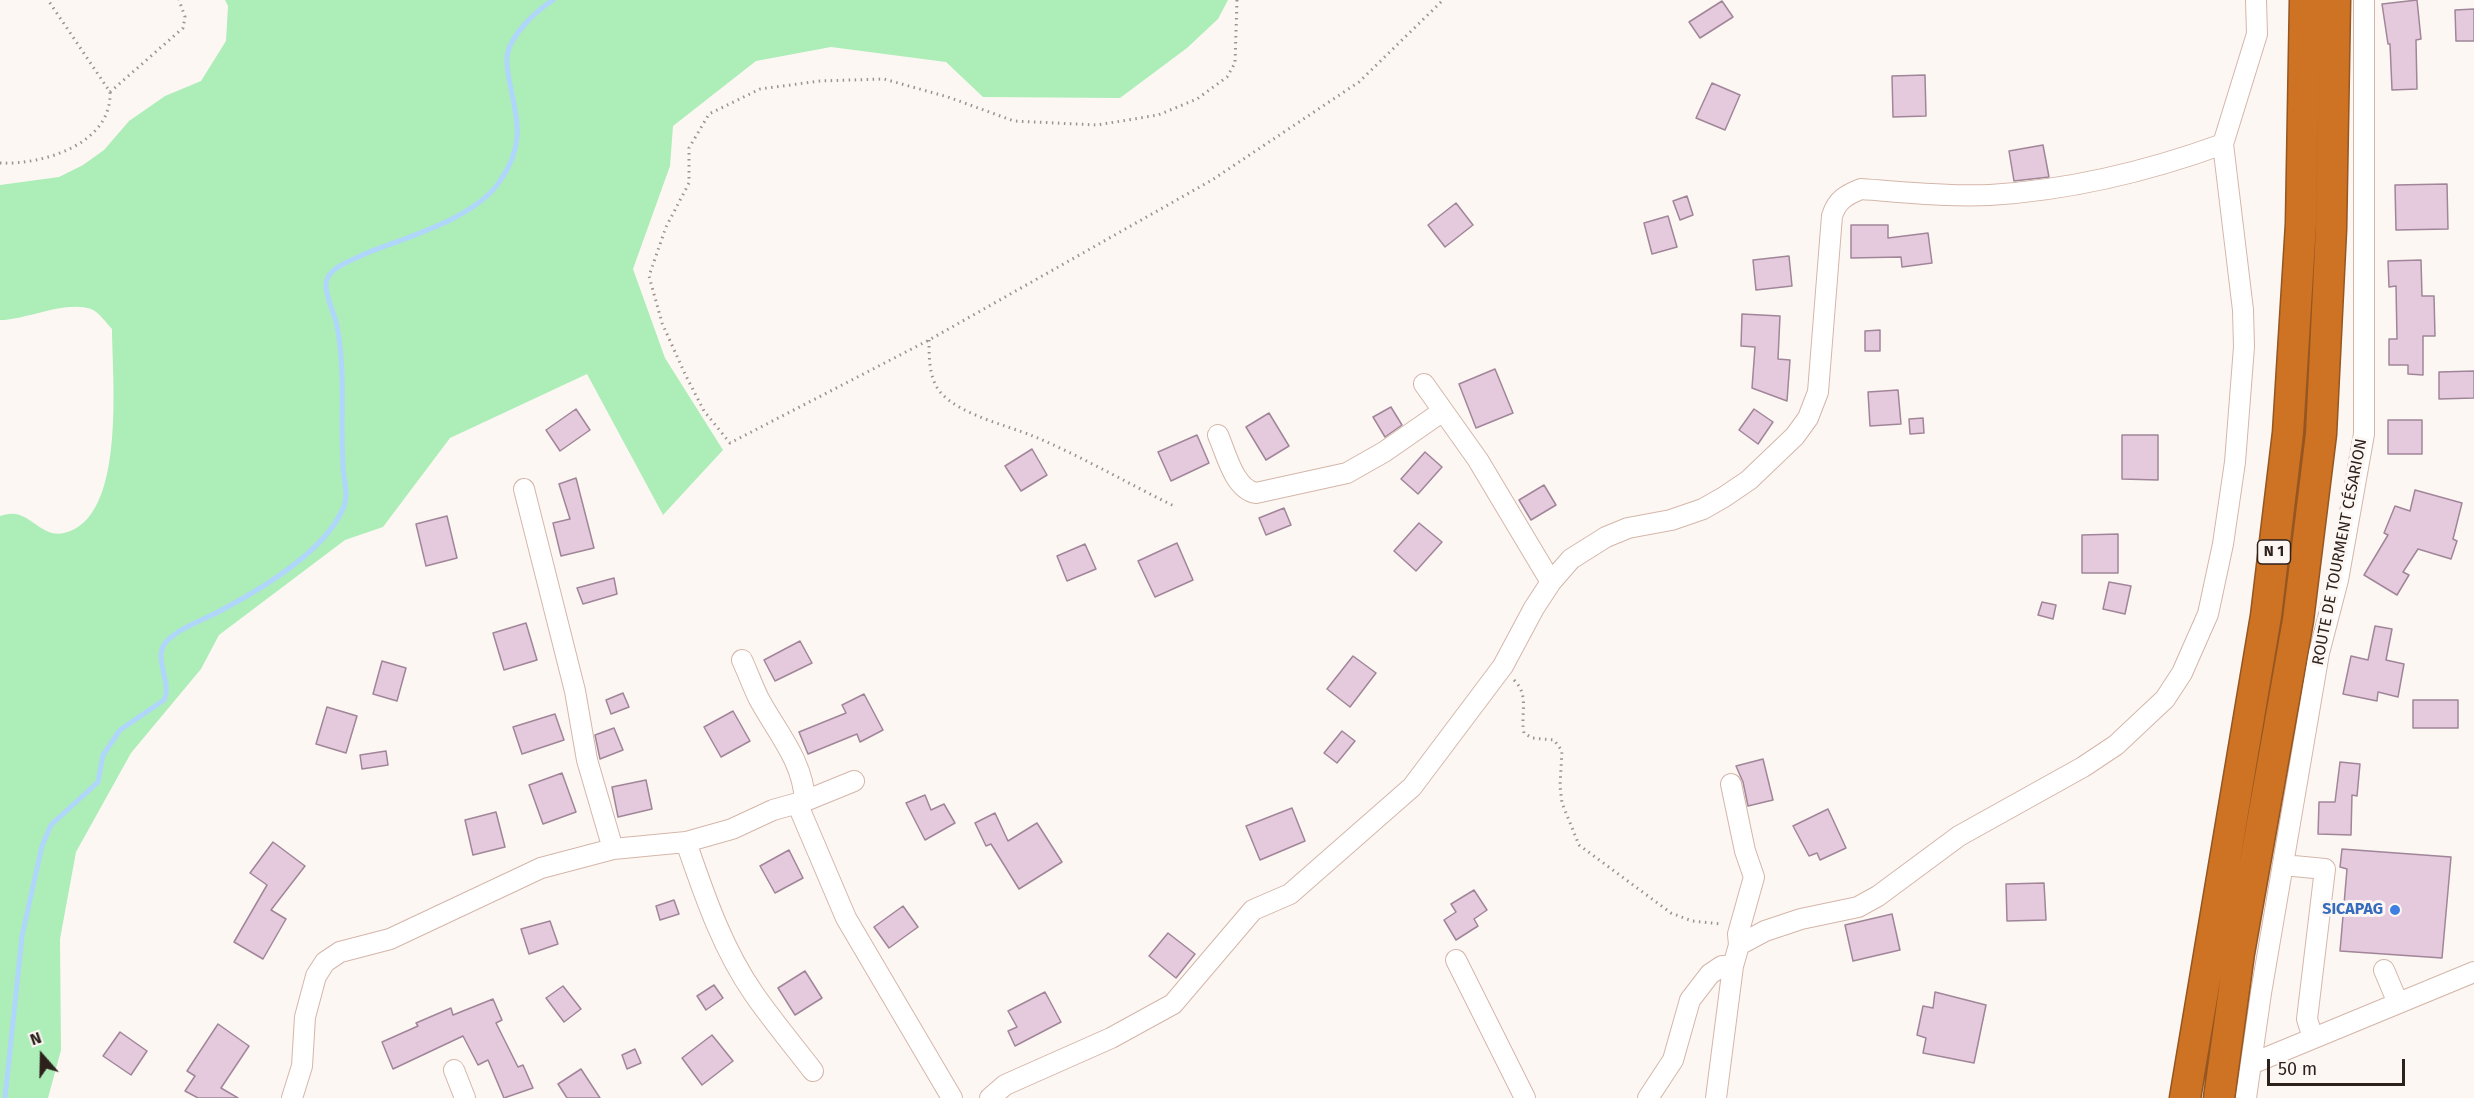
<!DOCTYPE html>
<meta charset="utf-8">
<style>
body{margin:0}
#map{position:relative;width:2474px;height:1098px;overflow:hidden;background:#fdf7f4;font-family:"Fira Sans",sans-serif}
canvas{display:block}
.north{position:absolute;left:12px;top:1026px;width:60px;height:60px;-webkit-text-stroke:4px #fdf7f4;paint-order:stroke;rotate:340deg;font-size:16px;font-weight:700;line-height:24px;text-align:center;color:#2d211c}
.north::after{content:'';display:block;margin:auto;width:21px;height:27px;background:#2d211c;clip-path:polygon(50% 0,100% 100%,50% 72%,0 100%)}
.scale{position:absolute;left:2267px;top:1059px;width:138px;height:27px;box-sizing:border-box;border:3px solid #2d211c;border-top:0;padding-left:8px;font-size:18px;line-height:21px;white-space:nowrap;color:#2d211c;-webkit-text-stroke:4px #fdf7f4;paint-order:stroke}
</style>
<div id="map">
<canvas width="2474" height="1098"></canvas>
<div class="north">N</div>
<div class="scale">50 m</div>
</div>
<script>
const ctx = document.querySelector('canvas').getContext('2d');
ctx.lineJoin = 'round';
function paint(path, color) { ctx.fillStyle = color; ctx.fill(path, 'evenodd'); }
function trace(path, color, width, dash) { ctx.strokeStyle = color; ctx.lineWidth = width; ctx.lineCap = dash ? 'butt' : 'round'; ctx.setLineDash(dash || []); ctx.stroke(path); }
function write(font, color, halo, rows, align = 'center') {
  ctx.font = font + ' "Fira Sans",sans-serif'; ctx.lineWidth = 6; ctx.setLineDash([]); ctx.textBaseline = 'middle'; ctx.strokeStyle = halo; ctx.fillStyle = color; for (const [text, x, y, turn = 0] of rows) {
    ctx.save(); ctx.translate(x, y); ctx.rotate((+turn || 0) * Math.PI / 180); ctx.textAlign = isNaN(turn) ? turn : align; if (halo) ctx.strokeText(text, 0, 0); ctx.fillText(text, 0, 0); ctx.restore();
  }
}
const green = new Path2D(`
 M225 0H1228L1218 19 1187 48 1120 98 983 97 946 62 831 47 756 61 673 126 670 166 633 269 665 358 723 450 663 515 587 374 450 438 383 527 345 540 219 635 201 669 131 753 76 852 60 939 61 1050 48 1098H0V516C4 515 10 513 14 514 32 515 43 538 64 533 127 519 112 377 112 329 106 323 99 312 91 309 65 300 26 320 0 320V185L59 177 83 165 104 150 129 121 165 96 201 81 226 41 228 6Z`);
const stream = new Path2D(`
 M5 1098 22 936 42 846 51 825 98 782 103 755 120 730 164 700C173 683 152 658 166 642 179 628 201 621 218 612 258 591 327 551 344 506 349 494 343 478 343 465 340 418 346 373 337 326 335 314 321 288 328 277 335 265 355 259 367 253 407 237 476 218 500 181 523 148 519 126 511 89 509 78 506 67 507 56 510 35 536 11 553 0`);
const building = new Path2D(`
 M2417 0 2421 39 2416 40 2417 89 2392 90 2390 44H2388L2382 4Z
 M1722 1 1733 17 1700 38 1689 22Z
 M2474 9V41H2456L2455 10Z
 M1925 75 1926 116 1893 117 1892 76Z
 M1712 83 1740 95 1725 130 1696 118Z
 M2043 145 2049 177 2014 181 2009 151Z
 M2447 184 2448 229 2396 230 2395 185Z
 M1687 196 1693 215 1680 220 1673 201Z
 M1456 203 1473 225 1445 247 1428 225Z
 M1668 216 1677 247 1652 254 1644 223Z
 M1851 225H1888V238L1928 233 1932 263 1902 267 1901 257 1851 258Z
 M1789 256 1792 286 1756 290 1753 260Z
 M2421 260 2422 296H2434L2435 336H2423V375L2408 374V365H2389V339H2397L2396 286 2389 287 2388 261Z
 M1742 314 1780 316 1778 359 1790 360 1787 401 1752 388 1755 347 1741 346Z
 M1880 330V351H1865V331Z
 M1495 369 1513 413 1476 428 1459 384Z
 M2474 371V398L2439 399V372Z
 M1898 390 1901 424 1870 426 1868 392Z
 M1391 407 1402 425 1385 437 1373 417Z
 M576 409 590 430 560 451 546 430Z
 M1754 409 1773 422 1758 444 1739 430Z
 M1269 413 1289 446 1266 460 1246 427Z
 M1923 418 1924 433 1910 434 1909 419Z
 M2388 420H2422V454H2388Z
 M1197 435 1209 463 1171 481 1158 452Z
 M2122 435H2158V480L2122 479Z
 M1032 449 1047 475 1021 491 1005 466Z
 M1425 452 1442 467 1418 494 1401 479Z
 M576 478 594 548 561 556 553 523 570 519 559 484Z
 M1544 485 1556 505 1531 520 1519 500Z
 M2415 490 2462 503 2453 539 2457 541 2451 559 2418 549 2403 572 2409 575 2397 595 2364 575 2388 535 2384 533 2395 506 2410 511Z
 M1284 508 1291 525 1266 535 1259 518Z
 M447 516 457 558 426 566 416 524Z
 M1419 523 1442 542 1416 571 1394 551Z
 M2118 534V573H2082V535Z
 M1177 543 1193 580 1155 597 1138 561Z
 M1085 544 1096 569 1067 581 1057 556Z
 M614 578 617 594 583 604 577 588Z
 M2109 582 2131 586 2125 614 2103 609Z
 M2042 602 2056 605 2053 619 2038 615Z
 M526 623 537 660 504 670 493 633Z
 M2375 626 2392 629 2386 660 2404 664 2398 697 2378 692 2377 701 2343 694 2351 656 2368 660Z
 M800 641 812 663 775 681 764 660Z
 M1353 656 1376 673 1350 707 1327 689Z
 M382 661 406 668 397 701 373 694Z
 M623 693 629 707 611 714 606 700Z
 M864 694 883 730 860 742 857 734 808 754 799 732 846 713 842 705Z
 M2413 700H2458V728H2413Z
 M327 707 357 716 346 753 316 744Z
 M733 711 750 741 721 757 704 727Z
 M555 714 564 740 522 754 513 727Z
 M614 728 623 750 600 759 595 735Z
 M1342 731 1355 741 1337 763 1324 753Z
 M386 751 388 765 362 769 360 755Z
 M1763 759 1773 800 1748 806 1743 782 1736 766Z
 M2340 762 2360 764 2357 796 2352 795 2351 835 2318 834 2319 802H2335Z
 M562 773 576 812 543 824 529 785Z
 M646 780 652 809 618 817 612 787Z
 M925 795 931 810 944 804 955 823 925 840 906 803Z
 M1292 808 1305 841 1260 860 1246 826Z
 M1828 809 1846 848 1820 860 1817 853 1809 856 1793 826Z
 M496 812 505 847 473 855 465 820Z
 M995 813 1008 841 1037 823 1062 862 1019 889 991 844 986 846 975 823Z
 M273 842 305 866 271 910 286 919 263 959 234 942 267 885 250 873Z
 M2342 849 2451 857 2442 958 2340 951 2347 869 2340 867Z
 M789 850 803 878 775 893 760 866Z
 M2044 883 2046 920 2007 921 2006 884Z
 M1474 890 1487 910 1474 919 1478 926 1456 940 1444 920 1456 912 1451 904Z
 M674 900 679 914 660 920 656 906Z
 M903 906 918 927 889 948 874 927Z
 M1892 914 1900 950 1853 961 1845 925Z
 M550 921 558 944 529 954 521 929Z
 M1168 933 1195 954 1176 978 1149 956Z
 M805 971 822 998 795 1015 778 988Z
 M714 985 723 998 706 1010 697 996Z
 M563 986 581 1009 564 1022 546 998Z
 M1045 992 1061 1022 1015 1046 1008 1031 1017 1027 1008 1011Z
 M1935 992 1986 1005 1974 1063 1923 1053 1926 1038 1917 1035 1923 1006 1933 1008Z
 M493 999 502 1020 496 1023 518 1067 523 1065 533 1088 504 1098 488 1060 478 1065 463 1036 393 1069 382 1042 418 1026 416 1023 451 1008 453 1015Z
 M218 1024 249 1046 221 1088 238 1098H198L185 1091 195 1076 187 1071Z
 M120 1032 147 1051 131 1075 103 1056Z
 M712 1035 733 1061 702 1085 682 1058Z
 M635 1049 641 1063 627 1069 622 1055Z
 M581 1069 600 1098H567L558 1084Z`);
const path = new Path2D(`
 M1237 0 1235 63 1227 77 1197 99 1158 115 1097 125 1014 121 948 97 884 79 820 81 760 89 709 114 689 148V183L666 227 649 276 662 323 685 374 704 411 730 443 929 340 1212 180 1359 82 1443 0
 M110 92 183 28 185 17 179 0
 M0 163C43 165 112 144 110 92L48 0
 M929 340C929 358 929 379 941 393 961 415 1006 425 1033 436 1081 456 1127 483 1174 506
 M1514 680C1530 696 1520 713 1524 733L1532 738 1554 740 1562 751 1560 786 1562 803 1579 845 1671 913 1692 921 1721 924`);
const minor = new Path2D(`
 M1424 384 1478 460 1551 582
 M1218 435C1226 453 1234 489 1256 493L1347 473 1384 452 1443 411
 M524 489 575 691 587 760 613 849
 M742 660C748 673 753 687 759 699 778 734 803 761 805 801
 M1731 784 1745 851 1754 877 1738 934 1739 945
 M797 803 846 918 952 1098
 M686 842C704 894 722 948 754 994 772 1020 793 1045 813 1071
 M2283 865 2325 869 2307 1019 2313 1038
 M1456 960 1525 1098
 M2384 970 2398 1003
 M2251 1064 2474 972
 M454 1070 465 1098
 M292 1098 302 1066 305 1017 316 976 325 962 340 952 390 939 541 868 613 849 686 842 732 829 773 810 805 801 854 781
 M990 1098 1005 1085 1111 1038 1173 1004 1253 910 1290 894 1412 787 1503 666 1534 608 1551 582 1571 559 1606 537 1628 528 1671 520 1703 509 1724 497 1749 480 1795 436 1808 418 1818 392 1832 216C1837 200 1846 195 1861 189 1904 192 1948 197 1990 195 2070 190 2149 171 2223 144
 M1648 1098 1673 1060 1690 1000 1710 974 1722 966H1733
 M1716 1098 1733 966 1739 945 1765 931 1801 919 1858 907 1878 896 1959 836 2083 767 2116 745 2165 699 2182 673 2208 614 2223 544 2235 462 2244 347 2243 310 2223 144 2257 34 2256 0
 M2246 1098 2261 993 2319 653 2338 580 2364 434V0`);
const highway = new Path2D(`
 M2185 1098 2266 616 2288 433 2301 224 2305 0
 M2219 1098 2239 953 2298 620 2321 434 2331 229 2335 0`);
const markers = [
 [2395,910,6,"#3f7fe0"]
];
const shields = [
 [2274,552,33]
];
const shieldNames = [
 ["N 1",2274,552]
];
const streetNames = [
 ["ROUTE DE TOURMENT CÉSARION",2340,552,-79]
];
const shopNames = [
 ["SICAPAG",2383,910]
];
paint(green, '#adedb8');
trace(stream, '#b0d6fc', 5);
paint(building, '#e5c9dc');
trace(building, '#a08698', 1.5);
trace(minor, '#d4b6a9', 22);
trace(highway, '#955621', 33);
trace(path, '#9c938f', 3, [1.5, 4.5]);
trace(minor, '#fff', 20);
trace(highway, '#cd7323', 30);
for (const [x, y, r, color] of markers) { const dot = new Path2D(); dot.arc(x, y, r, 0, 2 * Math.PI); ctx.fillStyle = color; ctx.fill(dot); trace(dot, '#fdf7f4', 2); }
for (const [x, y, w] of shields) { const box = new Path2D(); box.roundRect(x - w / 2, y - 12, w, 24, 4.5); ctx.fillStyle = '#fdf7f4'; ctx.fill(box); trace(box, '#2d211c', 1.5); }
write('bold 15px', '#2d211c', null, shieldNames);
write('16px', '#2d211c', '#fdf7f4', streetNames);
write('bold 16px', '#366cbe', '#fdf7f4', shopNames, 'right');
</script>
